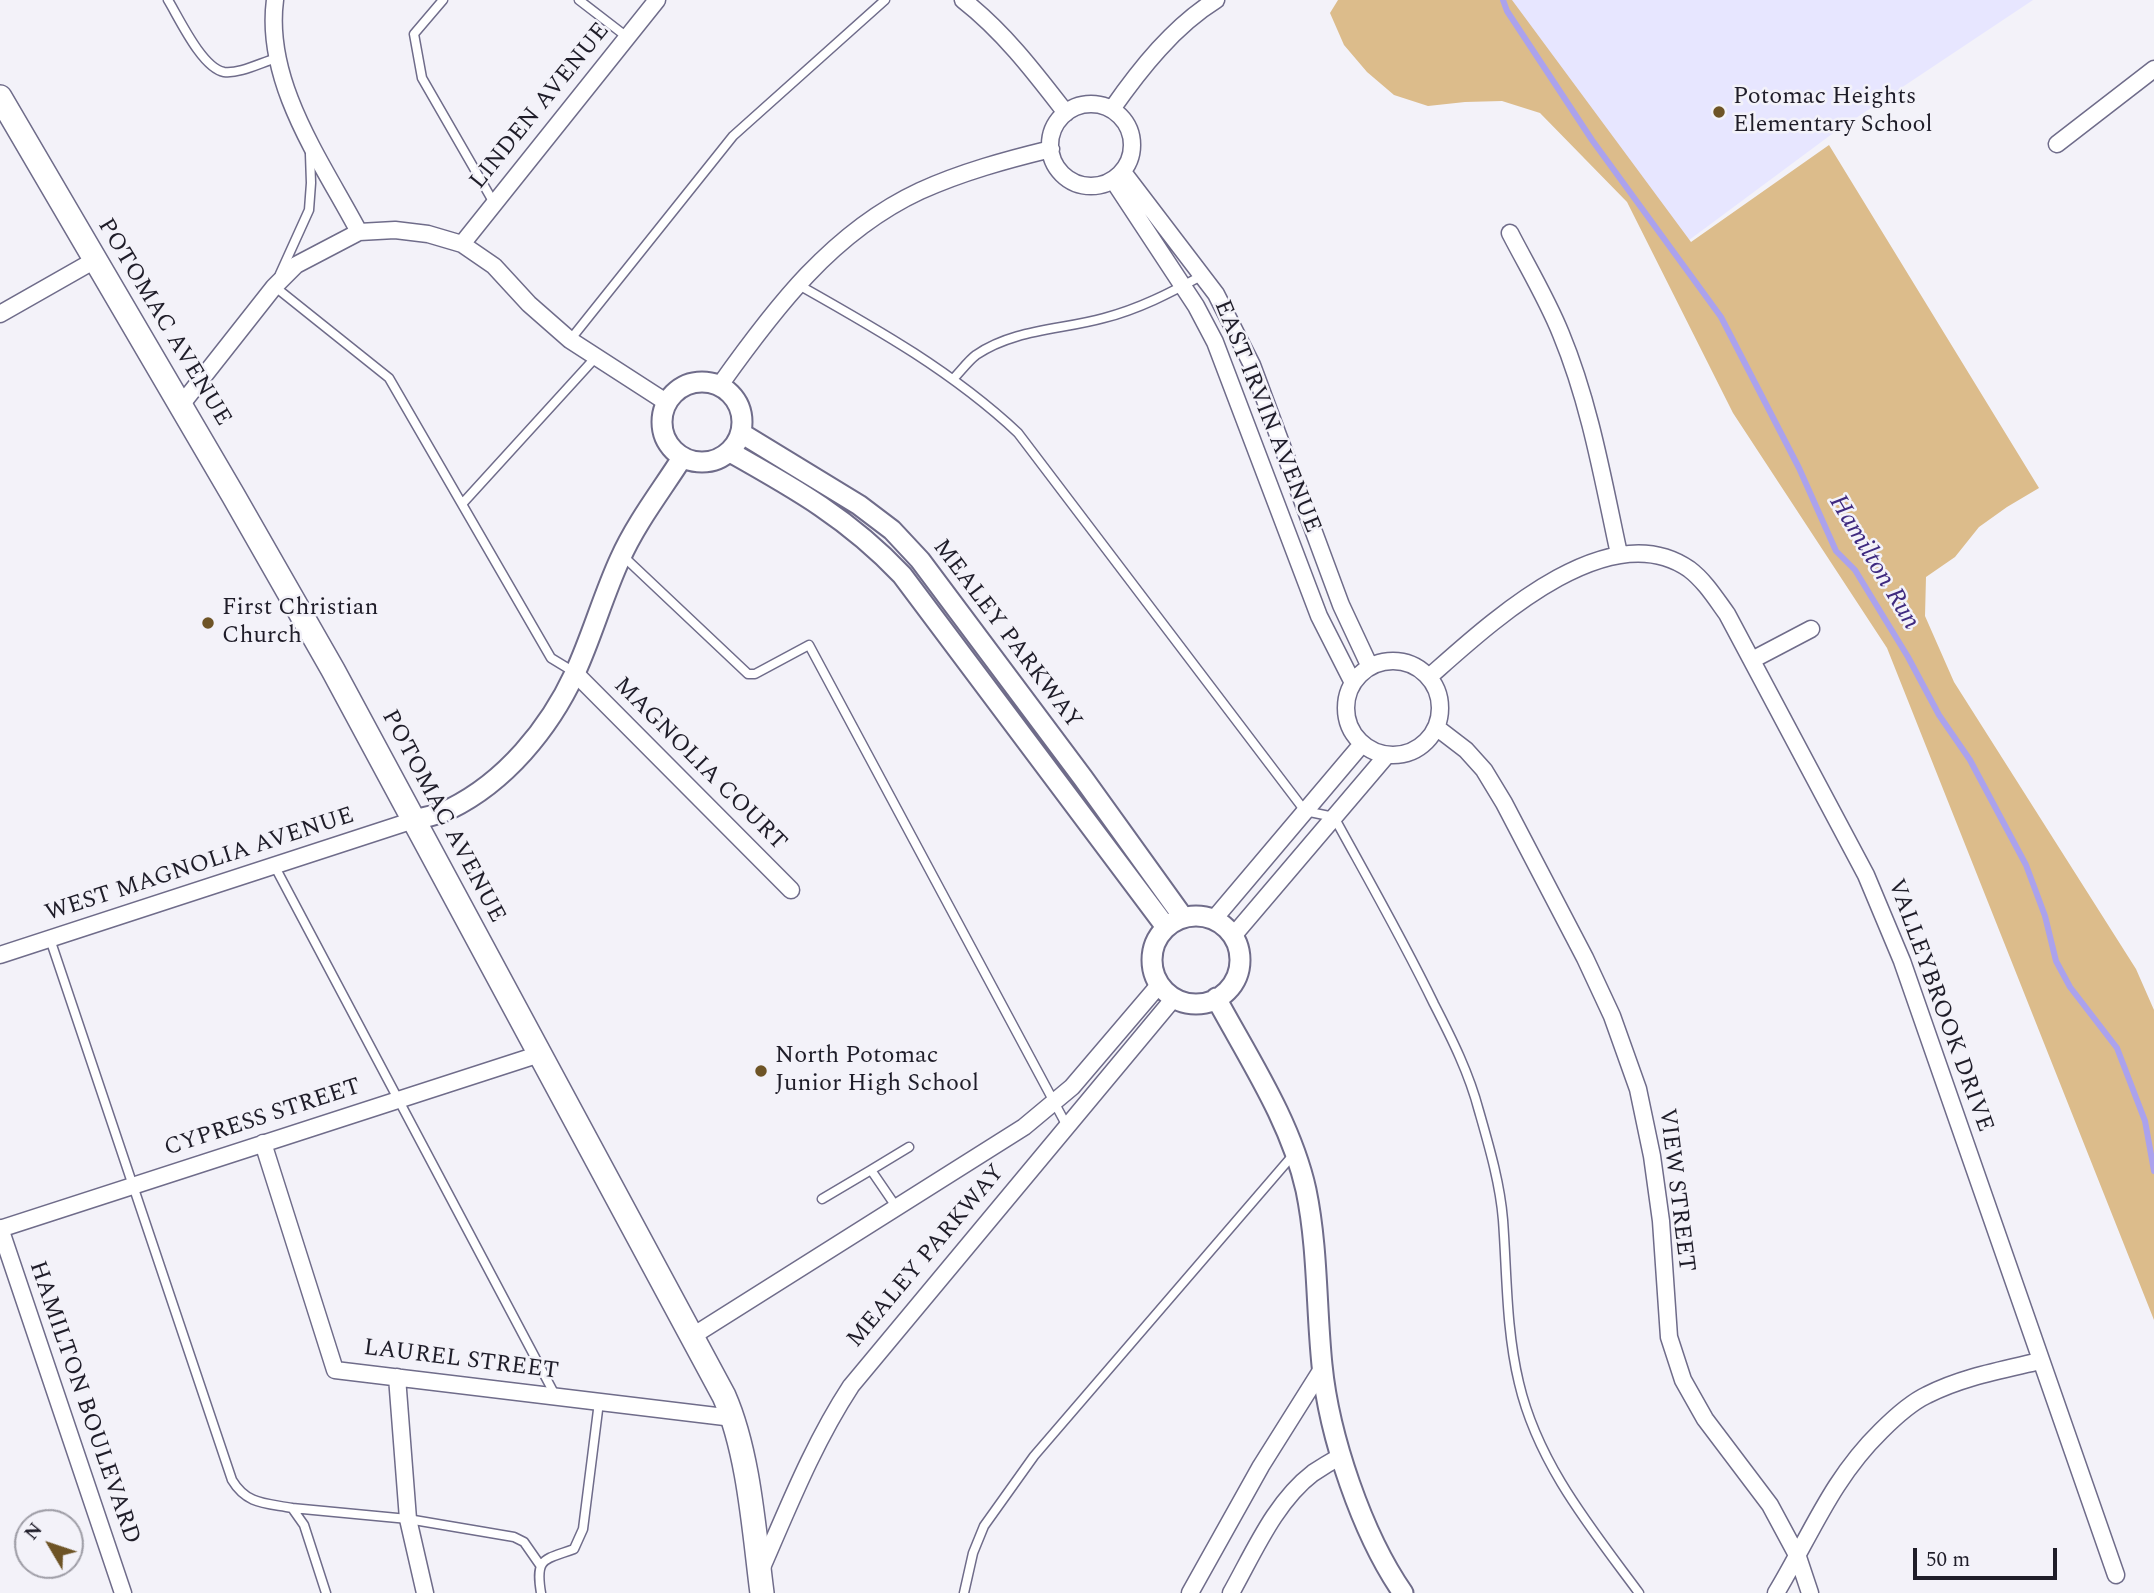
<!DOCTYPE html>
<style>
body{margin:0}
#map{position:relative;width:2154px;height:1593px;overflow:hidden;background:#f3f2f9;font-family:Spectral,serif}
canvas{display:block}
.north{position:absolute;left:14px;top:1509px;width:70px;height:70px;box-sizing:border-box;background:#f3f2f9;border:2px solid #9e9da6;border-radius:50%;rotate:309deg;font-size:19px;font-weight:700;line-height:28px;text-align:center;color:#1f1d29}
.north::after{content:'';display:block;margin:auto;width:24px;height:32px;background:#6e5426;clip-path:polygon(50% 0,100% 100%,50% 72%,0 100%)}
.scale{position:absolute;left:1913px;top:1548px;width:144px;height:32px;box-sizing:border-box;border:4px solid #1f1d29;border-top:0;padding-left:9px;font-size:21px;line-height:24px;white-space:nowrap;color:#1f1d29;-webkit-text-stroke:5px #f3f2f9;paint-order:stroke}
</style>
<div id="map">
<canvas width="2154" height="1593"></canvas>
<div class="north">N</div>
<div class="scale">50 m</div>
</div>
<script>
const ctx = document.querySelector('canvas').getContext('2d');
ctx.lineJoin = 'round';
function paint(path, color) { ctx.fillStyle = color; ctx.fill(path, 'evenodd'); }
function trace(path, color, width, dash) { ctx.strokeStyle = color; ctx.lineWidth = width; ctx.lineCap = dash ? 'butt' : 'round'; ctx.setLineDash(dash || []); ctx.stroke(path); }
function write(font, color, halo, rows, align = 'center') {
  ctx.font = font + ' Spectral,serif'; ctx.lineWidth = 5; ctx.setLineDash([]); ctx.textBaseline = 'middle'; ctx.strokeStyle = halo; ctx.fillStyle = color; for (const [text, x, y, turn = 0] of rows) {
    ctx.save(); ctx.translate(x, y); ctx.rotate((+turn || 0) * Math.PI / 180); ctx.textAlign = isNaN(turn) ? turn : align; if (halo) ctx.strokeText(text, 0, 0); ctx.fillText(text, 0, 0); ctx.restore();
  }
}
const built = new Path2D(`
 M1503 0H2033L1832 134 1673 252Z`);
const green = new Path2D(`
 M1338 0H1512L1691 242 1829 145 2039 488 2007 507 1979 527 1955 557 1926 577 1925 616 1954 682 2136 969 2154 1010V1320L1887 648 1733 413 1627 202 1540 113 1502 101 1465 102 1428 106 1394 95 1367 72 1344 45 1330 13Z`);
const stream = new Path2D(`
 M1503 0 1507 11 1592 140 1721 317 1799 468 1836 551 1855 570 1908 657 1939 715 1970 760 2026 865 2045 916 2056 961 2070 987 2117 1048 2145 1121 2154 1171`);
const service = new Path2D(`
 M168 0C179 18 202 68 224 72 240 74 262 62 277 58
 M443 0 414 34 422 78 494 203
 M579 0 627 37
 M280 274 309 210 311 183 310 154
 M797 284C875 328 952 371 1018 433L1305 811 1334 817C1368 879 1403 940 1434 1004 1452 1039 1469 1073 1479 1111 1489 1146 1500 1183 1503 1220 1507 1274 1506 1329 1519 1383 1538 1464 1591 1528 1639 1593
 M274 286 389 378 551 658 574 672
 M570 340 733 136 885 0
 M954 378C961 371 968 361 976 355 1014 329 1061 330 1104 318 1139 309 1170 293 1201 276
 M462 504 596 357
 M623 556 748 674H755L809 645 1068 1128
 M274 865 555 1395
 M50 939 232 1480C247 1505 266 1503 292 1508L304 1525 326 1593
 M871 1170 909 1147
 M822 1199 871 1170 897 1208
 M292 1508 408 1519 514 1537 524 1542 540 1565
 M541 1593C535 1557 544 1560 574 1549L583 1529 599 1402
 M964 1593 973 1553 984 1526 1034 1456 1293 1155`);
const minor = new Path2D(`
 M275 0C264 83 322 162 359 232
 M963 0C1004 32 1035 73 1066 113
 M1050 145a41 41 0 1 1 82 0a41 41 0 1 1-82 0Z
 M1112 109C1140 69 1174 26 1216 0
 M2057 144 2154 69
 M1123 172 1216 294 1252 365 1341 605 1370 667
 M1113 180 1196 306 1215 342 1319 616 1353 683
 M1510 233C1527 266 1547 299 1561 334 1590 404 1603 480 1619 554
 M462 244 657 0
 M0 314 95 260
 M720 385C774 309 832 232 920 191 962 172 1006 160 1051 149
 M181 405 274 287 296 265 359 232 395 230 428 234 462 244 494 266 529 304 570 340 666 402
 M1752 660 1811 629
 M1346 708a47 47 0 1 1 94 0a47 47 0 1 1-94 0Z
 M575 673 791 890
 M1429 677C1487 626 1607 512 1689 569 1705 581 1716 599 1727 614L1866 875 1902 961 2116 1575
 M1436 727 1466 750 1484 770 1504 803 1585 958 1612 1016 1638 1089 1652 1156 1661 1221 1669 1337 1683 1380 1705 1419 1770 1505 1798 1557 1810 1593
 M1214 919 1362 744
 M1233 936 1387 755
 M0 955 414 820
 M263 1143 335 1370 733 1418
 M0 1228 123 1593
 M0 1229 540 1054
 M691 1337 1024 1127 1072 1087 1159 985
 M397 1377 408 1519 425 1593
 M760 1572C788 1508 813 1444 851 1386L1174 998
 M1190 1593 1261 1466 1322 1369
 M1231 1593C1254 1552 1275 1502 1313 1473 1322 1467 1332 1461 1341 1456
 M1776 1593C1811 1535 1831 1480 1881 1431 1894 1418 1910 1403 1927 1395 1962 1377 2002 1370 2040 1361`);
const tertiary = new Path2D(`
 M662 422a40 40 0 1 1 80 0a40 40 0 1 1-80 0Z
 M741 433 859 505 892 530 920 560 1083 778 1183 917
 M730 452C796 489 849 519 902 575L1166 927
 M414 820C425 817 439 815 450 809 505 782 549 729 575 673 592 636 603 596 620 559 636 523 661 491 682 458
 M1152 960a44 44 0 1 1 88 0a44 44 0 1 1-88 0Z
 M1216 998C1249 1059 1291 1122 1306 1190 1318 1248 1316 1306 1322 1365 1329 1436 1362 1534 1403 1593`);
const secondary = new Path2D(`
 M0 97 233 495 333 670 724 1396C749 1453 754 1531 762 1593`);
const markers = [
 [1719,112,7,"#6e5426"],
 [208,623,7,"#6e5426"],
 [761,1071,7,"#6e5426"]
];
const poiNames = [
 ["Potomac Heights",1733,98],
 ["Elementary School",1733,126],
 ["First Christian",222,609],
 ["Church",222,637],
 ["North Potomac",775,1057],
 ["Junior High School",775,1085]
];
const streetNames = [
 ["LINDEN AVENUE",541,107,-51],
 ["POTOMAC AVENUE",163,323,59],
 ["EAST IRVIN AVENUE",1266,417,68],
 ["MEALEY PARKWAY",1006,635,53],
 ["MAGNOLIA COURT",699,765,45],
 ["POTOMAC AVENUE",442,817,62],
 ["WEST MAGNOLIA AVENUE",200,866,-18],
 ["VALLEYBROOK DRIVE",1939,1006,70],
 ["CYPRESS STREET",263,1119,-18],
 ["VIEW STREET",1675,1190,83],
 ["MEALEY PARKWAY",927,1257,-50],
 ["LAUREL STREET",461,1361,7],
 ["HAMILTON BOULEVARD",83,1403,71]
];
const waterNames = [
 ["Hamilton Run",1873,563,59]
];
paint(built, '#e7e6ff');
paint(green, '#dcbc8b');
trace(stream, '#aba2ed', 6);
trace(service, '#6f6c8a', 11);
trace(minor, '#6f6c8a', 19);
trace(tertiary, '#6f6c8a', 23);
trace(secondary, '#6f6c8a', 26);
trace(service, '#fff', 8);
trace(minor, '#fff', 16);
trace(tertiary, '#fff', 19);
trace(secondary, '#fff', 23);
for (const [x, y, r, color] of markers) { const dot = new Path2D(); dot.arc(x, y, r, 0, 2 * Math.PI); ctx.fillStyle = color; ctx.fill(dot); trace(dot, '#f3f2f9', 2.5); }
write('24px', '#1f1d29', '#f3f2f9', poiNames, 'left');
write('24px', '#1f1d29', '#f3f2f9', streetNames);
write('italic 26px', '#3f2a7f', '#f3f2f9', waterNames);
</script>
